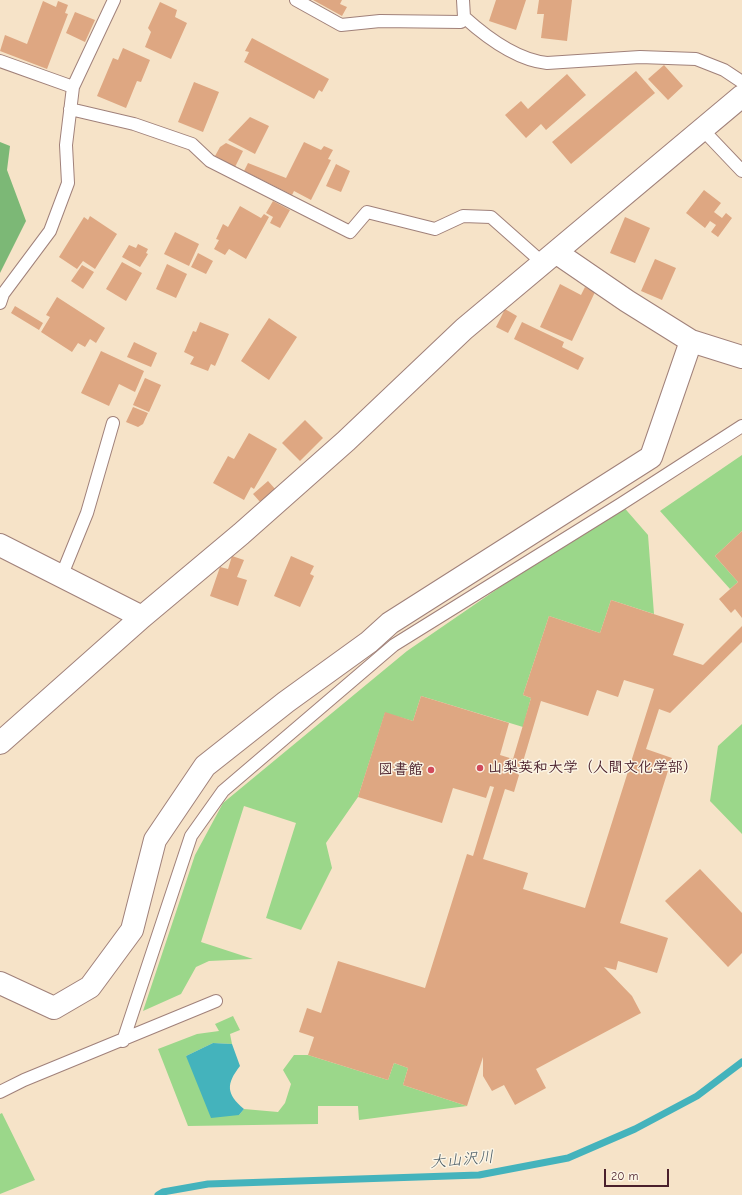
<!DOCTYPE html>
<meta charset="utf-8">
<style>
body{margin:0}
#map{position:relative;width:742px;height:1195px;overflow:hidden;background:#f6e3c8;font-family:"Comic Neue",sans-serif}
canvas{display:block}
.scale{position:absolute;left:604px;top:1169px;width:65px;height:18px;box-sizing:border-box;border:2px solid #4a1f2b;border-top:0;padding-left:5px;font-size:12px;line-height:14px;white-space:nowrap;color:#4a1f2b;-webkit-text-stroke:3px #fcf5e5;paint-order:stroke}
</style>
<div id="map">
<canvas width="742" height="1195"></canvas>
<div class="scale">20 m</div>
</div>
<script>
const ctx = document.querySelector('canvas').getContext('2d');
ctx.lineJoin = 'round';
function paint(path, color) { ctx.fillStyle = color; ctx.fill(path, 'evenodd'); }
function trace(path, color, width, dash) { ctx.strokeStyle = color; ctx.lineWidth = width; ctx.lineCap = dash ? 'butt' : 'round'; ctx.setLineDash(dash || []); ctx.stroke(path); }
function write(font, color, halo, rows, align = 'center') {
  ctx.font = font + ' "Comic Neue","Klee One",sans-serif'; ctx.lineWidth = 3; ctx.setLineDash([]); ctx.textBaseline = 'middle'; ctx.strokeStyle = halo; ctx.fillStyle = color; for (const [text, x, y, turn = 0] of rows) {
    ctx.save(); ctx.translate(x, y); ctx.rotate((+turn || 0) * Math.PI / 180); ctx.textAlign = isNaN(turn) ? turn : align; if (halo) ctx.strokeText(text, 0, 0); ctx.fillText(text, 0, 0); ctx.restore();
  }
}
const green = new Path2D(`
 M742 455V531L715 556 738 582 730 589 660 511Z
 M621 504 648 535 654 614 611 600 600 633 549 616 523 695 531 698 523 727 421 696 413 721 385 713 358 797 326 843 332 868 301 930 266 918 296 823 244 806 201 942 253 959 209 961 196 967 181 994 143 1011 195 855 223 803 407 651Z
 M742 724V834L710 801 718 746Z
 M233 1016 240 1030 230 1034 232 1044 213 1043 186 1056 239 1115 244 1109 278 1112 285 1103 291 1084 283 1070 294 1055H308L388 1080 394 1063 408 1068 403 1085 467 1106 359 1120 358 1106H318V1124L188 1126 158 1049 197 1034 219 1031 215 1024Z
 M2 1113 35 1180 0 1194V1114Z`);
const forest = new Path2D(`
 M0 142 10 146 7 170 26 221 0 273Z`);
const water = new Path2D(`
 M213 1043 232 1044 240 1066C226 1084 226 1094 244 1109L239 1115 211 1118 186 1056Z`);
const stream = new Path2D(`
 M158 1195 163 1192 208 1184 479 1175 568 1158 635 1129 697 1096 742 1062`);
const building = new Path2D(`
 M313 0H342L340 4 347 7 342 16Z
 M496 0H526L516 30 489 21Z
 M539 0H572L567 41 541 38 544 14H537Z
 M43 1 56 7 58 1 68 5 65 13 68 14 47 69 0 51 5 35 27 44Z
 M160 2 177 10 175 17 187 23 171 59 145 47 151 32 148 28Z
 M75 12 95 20 85 42 66 33Z
 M252 38 329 79 322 92 319 90 314 99 244 62 249 52 245 51Z
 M123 48 150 60 141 82 137 81 126 108 97 96 113 58 118 60Z
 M664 65 683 86 668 100 648 79Z
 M636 71 655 93 571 164 552 142Z
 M567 74 586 95 546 130 541 124 526 138 505 115 521 101 528 109Z
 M194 82 219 92 203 132 178 122Z
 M250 117 269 126 255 154 228 140Z
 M304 142 321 150 324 146 333 150 328 159 331 160 311 200 294 191 292 195 244 171 248 163 286 178Z
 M226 143 243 151 235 167 215 156 220 147Z
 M336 164 350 171 341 192 326 186Z
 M704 190 721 203 714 212 722 218 726 213 732 218 718 237 711 232 716 225 710 221 705 228 686 213Z
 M273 201 290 210 280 228 270 223 273 217 266 213Z
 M240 206 261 218 264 214 269 217 246 259 229 249 225 255 214 249 219 240 216 239 223 224 228 227Z
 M90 216 117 234 95 269 83 261 77 269 59 257 84 217 88 220Z
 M625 217 650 228 635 263 610 253Z
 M175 232 199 244 189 266 164 254Z
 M138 244 148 249 146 253 148 254 140 267 122 257 129 245 136 248Z
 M198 253 213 261 206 274 191 267Z
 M655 259 676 268 662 300 641 291Z
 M122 262 142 273 126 301 106 289Z
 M167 264 187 274 176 298 156 289Z
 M82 265 94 272 83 289 71 281Z
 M560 284 581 295 585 287 595 292 572 341 540 327Z
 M57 297 105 328 96 343 90 339 85 347 78 343 72 352 41 332 50 317 46 315Z
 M15 306 43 323 39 330 11 313Z
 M505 309 517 316 508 333 496 327Z
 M269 318 297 337 269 380 241 361Z
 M200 322 229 334 215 366 211 364 208 371 190 364 194 357 184 352 193 331 196 332Z
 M522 322 564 342 562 347 584 358 578 370 514 339Z
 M134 342 157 353 151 367 127 357Z
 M101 351 144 371 135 392 119 384 109 406 81 393Z
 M145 378 161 385 149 412 133 405Z
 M133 407 148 413 143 424 138 427 126 422Z
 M305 420 323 438 300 461 282 443Z
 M249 433 277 449 254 489 251 487 244 500 213 483 228 456 234 459Z
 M268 481 276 490 261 503 253 494Z
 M742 531V618L735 609 731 613 719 599 738 582 715 556Z
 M232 556 244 560 237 577 247 580 238 606 210 596 220 567 228 569Z
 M291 556 314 566 310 574 314 576 300 607 274 596Z
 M611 600 684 624 673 655 703 665 742 626V642L670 713 659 709 646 749 672 758 620 923 668 938 657 973 618 961 616 970 604 967 632 996 641 1013 536 1069 546 1088 515 1105 504 1085 492 1091 483 1076V1057L467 1106 403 1085 408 1068 394 1063 388 1080 308 1055 314 1037 299 1032 307 1008 321 1013 338 961 425 988 467 854 473 856 494 787 490 786 486 798 453 788 442 823 358 797 385 712 413 721 421 696 509 723 500 755 513 759 531 698 523 695 549 616 600 633ZM624 680 654 689 585 908 523 889 528 873 483 859 505 789 514 792 541 701 588 716 597 690 618 697Z
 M700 869 742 913V953L728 967 665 901Z`);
const service = new Path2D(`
 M296 0 341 25 380 21 461 22 464 17
 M463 0 464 17C485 36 517 60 547 63L640 57 696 59 724 70 742 82
 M0 61 73 87
 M70 109 134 124 192 144 210 161 350 232 367 212 435 229 463 216 491 217 544 264
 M702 129 742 171
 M0 303 3 294 50 231 68 183 66 145 73 87 114 0
 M61 577 87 513 113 423
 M123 1041 191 836 223 791 394 645 621 504 742 426
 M0 1092 24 1080 216 1001`);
const minor = new Path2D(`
 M557 253 627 301 691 341 742 357
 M0 545 142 617
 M0 743 142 617 241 534 346 441 464 329 742 96
 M0 983 54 1008 90 987 132 930 155 840 205 766 286 702 369 642 390 623 651 457 691 341`);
const markers = [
 [480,768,4,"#d1495b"],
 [431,770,4,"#d1495b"]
];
const poiNames = [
 ["山梨英和大学（人間文化学部）",488,768],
 ["図書館",423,770,"right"]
];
const waterNames = [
 ["大山沢川",462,1160,-5]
];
paint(green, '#9bd78a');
paint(forest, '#7cb876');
paint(water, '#44b3bc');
trace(stream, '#44b3bc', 7);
paint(building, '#dea782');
trace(service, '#a0817a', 14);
trace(minor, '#a0817a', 24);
trace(service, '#fff', 12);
trace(minor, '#fff', 22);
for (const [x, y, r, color] of markers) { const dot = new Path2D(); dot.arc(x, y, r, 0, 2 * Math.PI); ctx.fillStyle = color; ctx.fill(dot); trace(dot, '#fcf5e5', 1.5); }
write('bold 15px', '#4a1f2b', '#fcf5e5', poiNames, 'left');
write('italic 16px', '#485a65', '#fcf5e5', waterNames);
</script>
